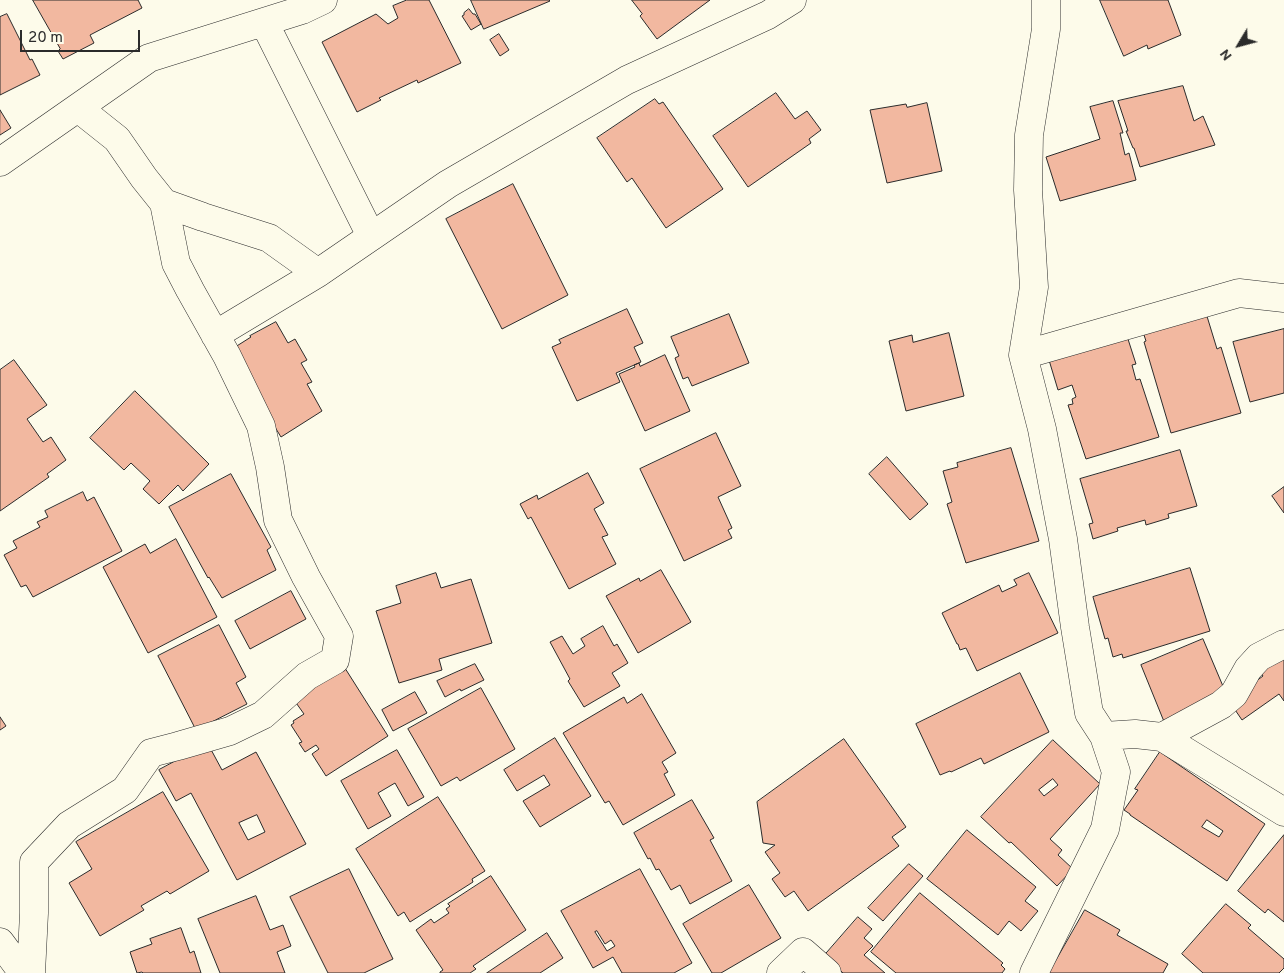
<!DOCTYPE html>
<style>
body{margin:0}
#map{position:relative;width:1284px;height:973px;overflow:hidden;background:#fdfbea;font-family:Overpass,sans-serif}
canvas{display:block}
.north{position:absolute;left:1214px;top:20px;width:50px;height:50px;-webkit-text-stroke:4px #fdfbea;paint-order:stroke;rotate:233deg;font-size:14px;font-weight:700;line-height:20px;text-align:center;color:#2b2b2b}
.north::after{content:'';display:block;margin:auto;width:18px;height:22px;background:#2b2b2b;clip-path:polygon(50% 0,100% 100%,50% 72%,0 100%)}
.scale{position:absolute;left:20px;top:30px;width:120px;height:22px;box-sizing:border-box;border:2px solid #2b2b2b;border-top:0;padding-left:6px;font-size:15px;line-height:18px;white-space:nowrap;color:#2b2b2b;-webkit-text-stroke:4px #fdfbea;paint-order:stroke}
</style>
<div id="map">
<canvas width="1284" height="973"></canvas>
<div class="north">N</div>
<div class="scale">20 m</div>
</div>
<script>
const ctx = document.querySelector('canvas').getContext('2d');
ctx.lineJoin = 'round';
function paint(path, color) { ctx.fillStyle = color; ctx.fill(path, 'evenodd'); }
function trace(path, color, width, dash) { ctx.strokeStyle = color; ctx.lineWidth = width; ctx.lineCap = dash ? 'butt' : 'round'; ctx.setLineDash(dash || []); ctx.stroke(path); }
const building = new Path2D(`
 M33 0H138L142 8 90 35 94 43 63 59 58 51 60 49Z
 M407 0H429L461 63 418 83 417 80 379 98 381 100 357 112 322 42 376 14 388 24 398 18 393 6Z
 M471 0H549L550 1 484 29Z
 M632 0H710L657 39 640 16 642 14Z
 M1100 0H1168L1181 35 1148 49 1147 45 1124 56Z
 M469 9 473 14H475L481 24 471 30 462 16 464 15V13Z
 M7 14 30 60 32 59 40 75 0 95V17Z
 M499 34 509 50 500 56 490 40Z
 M1183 86 1194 121 1203 116 1215 145 1140 167 1134 148H1133L1126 131H1128L1118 101Z
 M776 93 795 119 807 111 821 130 809 139 811 143 748 187 713 136Z
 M655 99 659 104 663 102 723 189 666 228 632 178 627 182 597 138Z
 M1113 101 1123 133H1120L1125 155 1129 153 1136 180 1060 201 1046 157 1100 139 1090 107Z
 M927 103 942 171 887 183 870 110 906 104 907 107Z
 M0 110 11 128 0 135Z
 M513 184 568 295 502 329 446 219Z
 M627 309 643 343 634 347 641 362 616 373 620 382 577 401 552 347 561 343 559 340Z
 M1206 313 1217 349 1221 347 1241 413 1171 433 1144 342 1146 341 1143 332Z
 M729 314 749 363 692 386 688 377 683 379 675 358 679 356 671 337Z
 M276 322 288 343 295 339 307 360 301 363 312 382 307 384 322 411 281 437 265 411 232 349 251 337 250 336Z
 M1284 329V393L1250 402 1233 342Z
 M949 333 964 396 906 411 889 341 912 335 913 342Z
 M1127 336 1136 364 1132 365 1136 380 1140 379 1159 437 1086 459 1068 405 1073 404 1072 399 1076 397 1072 385 1058 390 1049 360Z
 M665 355 690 411 645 431 619 374 635 367 634 365 639 363 640 366Z
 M14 360 47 405 27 419 43 442 51 437 66 460 47 474 49 477 0 511V370Z
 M135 391 209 464 183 491 178 485 159 504 143 489 150 481 131 463 124 470 90 438Z
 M716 433 741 486 718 497 732 528 728 530 732 538 684 561 640 469Z
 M1011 448 1039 541 966 563 947 504 952 502 943 471 958 467 957 463Z
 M1180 450 1197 506 1168 514 1169 518 1146 525 1145 520 1117 528 1118 531 1093 539 1089 524 1093 523 1080 479Z
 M887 457 928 504 910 520 869 474Z
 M588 473 604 503 594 509 608 535 602 537 616 564 569 589 531 517 528 519 520 504 537 495 538 499Z
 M231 474 271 547 267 550 276 570 222 598 209 577 208 578 169 507Z
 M1284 487V513L1272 496Z
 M83 492 87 501 94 497 122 551 33 597 26 585 21 587 4 555 17 548 13 541 40 527 37 522 48 517 45 511Z
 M176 539 217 617 148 653 103 567 145 544 150 553Z
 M1190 568 1210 631 1123 658 1122 654 1113 657 1108 638 1105 639 1093 597Z
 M661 570 691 622 638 653 606 596 639 578 640 581Z
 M436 573 441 588 471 579 492 643 439 659 442 670 399 683 376 611 401 603 396 586Z
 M1029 573 1058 633 977 671 966 648 960 650 958 644H957L942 613 999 585 1002 592 1017 585 1014 580Z
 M291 591 306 619 250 649 235 621Z
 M219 625 246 677 236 683 247 704 196 730 158 656Z
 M603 626 614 646 617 644 628 663 612 673 620 686 584 707 568 681 570 679 550 642 562 636 573 654 585 646 581 639Z
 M1203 639 1228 698 1165 724 1141 665Z
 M1284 654V701L1279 694 1242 720 1229 701 1263 676 1260 672Z
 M475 664 484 680 461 691 460 689 445 697 437 681Z
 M343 665 388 736 326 776 312 754 319 749 316 745 305 752 299 743 302 742 291 725 294 723 293 721 304 714 294 700Z
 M1020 673 1049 732 984 764 981 758 951 772 950 771 940 775 916 724Z
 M481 688 515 749 460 781 457 777 441 786 408 729Z
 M415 692 427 713 393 731 382 710Z
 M642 694 676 753 662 762 668 772 664 774 675 795 623 825 609 801 605 803 563 733 624 697 627 703Z
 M0 717 6 726 0 730Z
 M555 738 591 796 540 827 523 801 550 785 544 775 517 791 504 770Z
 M844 739 906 827 892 837 899 846 808 911 794 891 785 897 772 879 780 873 765 852 775 845 763 843 757 802Z
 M1053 740 1100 784 1050 839 1062 850 1058 855 1073 869 1057 886 1011 842 1009 843 981 817ZM1053 779 1058 785 1044 796 1039 790Z
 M208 744 222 770 256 752 306 844 237 880 191 793 176 801 159 770ZM257 815 265 832 248 840 239 823Z
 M397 750 424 797 408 806 395 783 378 793 391 816 368 829 341 781Z
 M1160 752 1265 824 1227 881 1130 815V814L1124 810 1138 790 1135 789ZM1207 820 1223 831 1219 837 1202 827Z
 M163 792 209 871 170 894 167 891 141 906 144 910 100 936 69 883 92 869 76 842Z
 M438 797 485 871 472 879 473 882 410 922 404 912 398 916 356 849Z
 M692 800 714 838 710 840 732 881 690 904 680 885 671 890 659 869 656 870 650 858 648 859 634 833Z
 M967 830 1036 887 1025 901 1038 911 1021 931 1009 921 998 935 927 879Z
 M1284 835V922L1268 909 1265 913 1238 891Z
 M909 864 923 876 883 921 868 908Z
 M349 869 393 959 364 973H328L290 897Z
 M640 869 692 963 674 973H622L613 957 593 968 561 911ZM597 931 605 944 611 940 615 946 607 951 595 932Z
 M491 876 526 930 473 966 476 969 470 973H440V972L443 970 416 930 431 919 434 923 449 913 446 909 450 906 448 904Z
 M749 885 781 938 721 973H712L683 924Z
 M920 893 1003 963 1001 965 1005 969 1002 973H896L871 952Z
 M256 896 270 930 283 925 291 946 277 952 285 973H220L198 919Z
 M1226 904 1251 925 1248 928 1284 959V968L1279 973H1203L1182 954Z
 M1085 910 1120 930 1117 935 1168 964 1163 973H1049Z
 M858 917 872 929 864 938 873 946 864 955 885 973H843L824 956Z
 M181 928 190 953 194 951 201 973H143L142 972 137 973 130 952 152 944 150 939Z
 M547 933 563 958 540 973H487Z`);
const street = new Path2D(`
 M264 22 371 236
 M78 108 117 139 144 178 164 203 203 217 269 238 318 273 448 184 627 80 768 15 792 0
 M0 162 149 58 302 10 323 0
 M215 335 318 273
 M1023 355 1239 293 1284 298
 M1104 736 1135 734 1162 737 1284 812
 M1162 737 1221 705 1234 694 1248 669 1259 657 1284 644
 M0 942 23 973
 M31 973 34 913V862L69 825 125 790 151 753 178 746 230 731 263 715 307 676 335 660 339 636 306 577 278 520 270 467 261 426 227 356 190 290 176 263 164 203
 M781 973 803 952 827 973
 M1034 973 1105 829 1116 772 1104 736 1089 713 1075 627 1063 539 1042 429 1023 355 1034 287 1028 190 1029 135 1046 29V0`);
paint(building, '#f2b8a0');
trace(building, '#2b2b2b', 1);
trace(street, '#2b2b2b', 29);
trace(street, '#fdfbea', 28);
</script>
